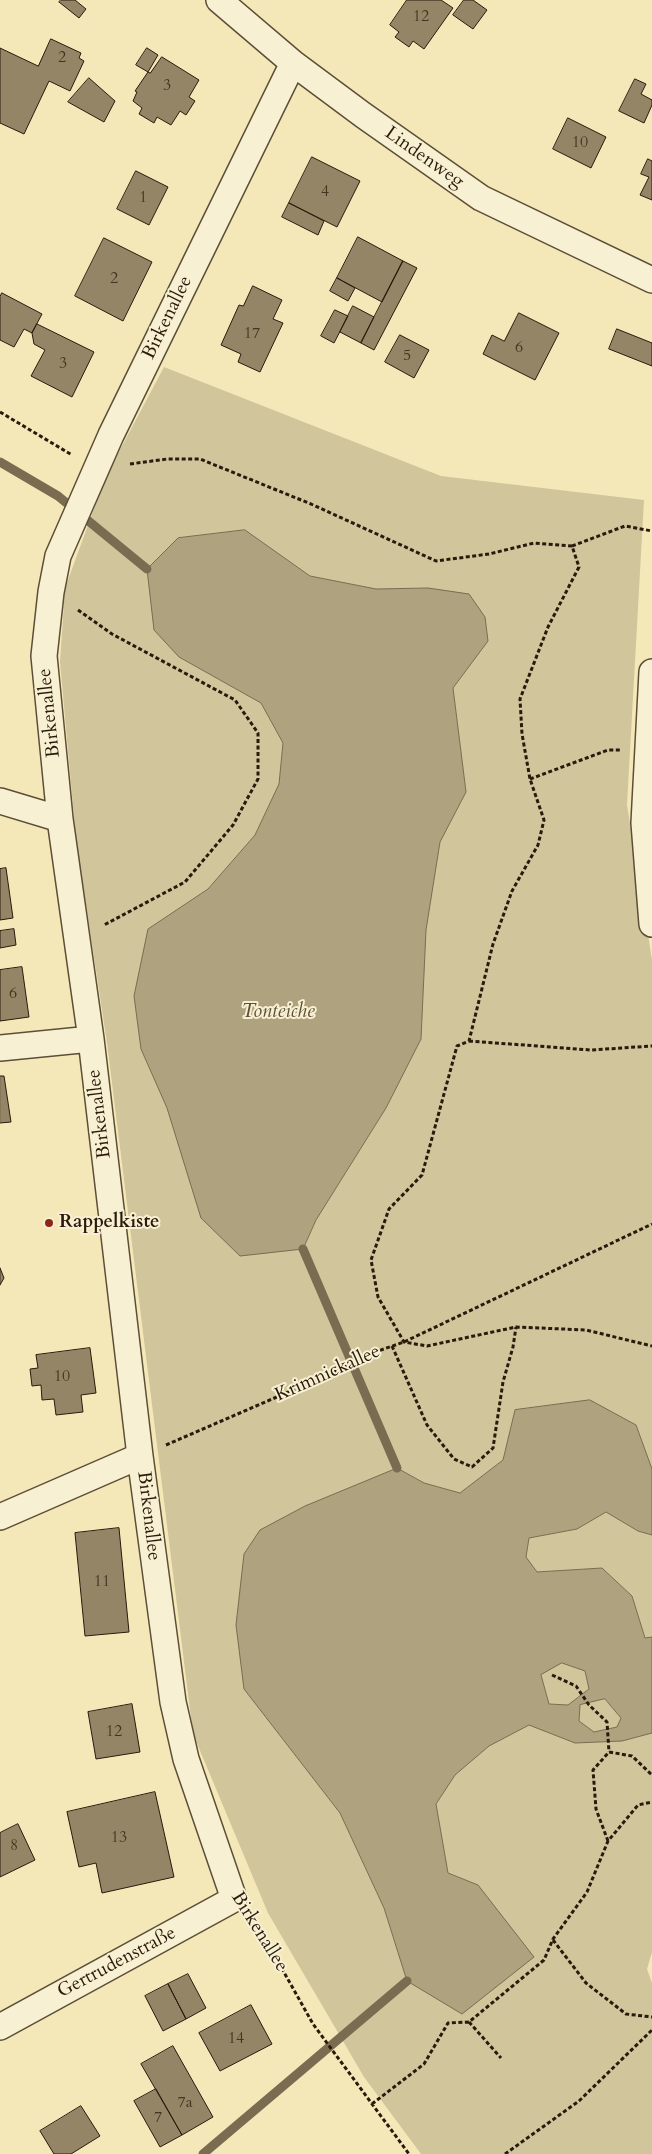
<!DOCTYPE html>
<meta charset="utf-8">
<style>
body{margin:0}
canvas{display:block;background:#f4e8b9}
</style>
<canvas width="652" height="2154"></canvas>
<script>
const ctx = document.querySelector('canvas').getContext('2d');
ctx.lineJoin = 'round';
function paint(path, color) { ctx.fillStyle = color; ctx.fill(path, 'evenodd'); }
function trace(path, color, width, dash) { ctx.strokeStyle = color; ctx.lineWidth = width; ctx.lineCap = dash ? 'butt' : 'round'; ctx.setLineDash(dash || []); ctx.stroke(path); }
function write(font, color, halo, rows, align = 'center') {
  ctx.font = font + ' Cardo,serif'; ctx.lineWidth = 4; ctx.setLineDash([]); ctx.textBaseline = 'middle'; ctx.strokeStyle = halo; ctx.fillStyle = color; for (const [text, x, y, turn = 0] of rows) {
    ctx.save(); ctx.translate(x, y); ctx.rotate((+turn || 0) * Math.PI / 180); ctx.textAlign = isNaN(turn) ? turn : align; if (halo) ctx.strokeText(text, 0, 0); ctx.fillText(text, 0, 0); ctx.restore();
  }
}
const green = new Path2D(`
 M164 367 441 476 644 500 627 805 652 960V1469L636 1425 515 1410 503 1460 460 1493 424 1483 397 1468 244 1689 340 1813 384 1908 407 1981 478 1885 448 1873 436 1804 454 1775 489 1746 529 1725 575 1743 622 1741 652 1733V1952L647 1969 652 1983V2154H421L364 2077 268 1913 193 1734 107 1043 76 839 60 662 65 588 106 476ZM245 530 310 576 376 589 428 588 488 641 453 688 466 792 440 842 426 930 421 1039 386 1108 316 1220 303 1249 167 1108 141 1049 148 929 208 889 255 835 279 784 283 743 261 703 179 657Z
 M606 1512 638 1531 652 1535V1637L645 1638 632 1596 602 1568 537 1572 526 1557 529 1538 577 1529Z
 M562 1663 585 1671 589 1689 568 1705 549 1704 541 1675Z
 M605 1699 621 1718 618 1727 594 1732 579 1721 580 1705Z`);
const water = new Path2D(`
 M245 530 310 576 376 589 428 588 469 594 485 617 488 641 453 688 466 792 440 842 426 930 421 1039 386 1108 316 1220 303 1249 240 1256 201 1218 167 1108 141 1049 134 996 148 929 208 889 255 835 279 784 283 743 261 703 179 657 154 630 147 569 178 538Z
 M590 1400 636 1425 652 1469V1535L638 1531 606 1512 577 1529 529 1538 526 1557 537 1572 602 1568 632 1596 645 1638 652 1637V1733L622 1741 575 1743 529 1725 489 1746 455 1775 436 1804 448 1873 478 1885 534 1957 462 2014 407 1981 384 1908 340 1813 244 1689 236 1625 244 1554 260 1530 305 1506 397 1468 424 1483 460 1493 503 1460 515 1410ZM562 1663 585 1671 589 1689 568 1705 549 1704 541 1675ZM605 1699 621 1718 617 1727 594 1732 579 1721 580 1705Z`);
const stream = new Path2D(`
 M0 462 58 496 147 569
 M303 1249 397 1468
 M203 2154 407 1981`);
const building = new Path2D(`
 M61 0H75L86 9 79 18 59 2Z
 M407 0H441L453 8 424 49 413 41 409 47 395 37 399 32 390 25Z
 M464 0H473L487 10 473 29 453 15Z
 M51 39 81 53 79 58 84 61 70 91 49 81 24 134 0 123V48L38 66Z
 M147 48 158 55 148 72 136 65Z
 M162 57 199 80 189 97 195 101 186 115 180 111 171 125 157 117 154 123 139 114 142 108 133 101 137 92 135 91 148 72 150 73Z
 M89 78 115 101 104 122 68 102Z
 M635 79 646 84 641 94 652 100V105L644 123 619 111Z
 M568 118 606 137 591 168 553 149Z
 M312 157 360 181 337 227 289 203Z
 M648 159 652 161V200L640 195 649 177 641 174Z
 M136 171 168 187 149 225 117 209Z
 M289 203 324 221 318 235 282 217Z
 M358 237 403 261 382 302 337 278Z
 M104 238 152 262 123 321 75 296Z
 M403 261 417 268 374 350 361 343Z
 M337 278 355 288 348 301 330 291Z
 M253 286 282 300 273 319 283 323 260 372 238 362 241 354 221 345 239 305 243 306Z
 M2 293 42 314 32 333 24 329 14 347 0 340V297Z
 M353 306 374 317 361 343 340 332Z
 M335 310 348 316 334 343 321 336Z
 M519 313 559 333 535 380 483 354 492 335 504 341Z
 M37 324 94 352 72 397 31 376 45 350 34 344 32 333Z
 M617 329 652 343V366L609 349Z
 M400 335 429 350 414 378 385 362Z
 M6 868 13 918 0 920V869Z
 M14 929 16 945 0 948V931Z
 M22 967 29 1017 0 1021V970Z
 M0 1076H4L11 1122 0 1123Z
 M0 1268 4 1278 0 1285Z
 M90 1348 96 1393 81 1395 83 1412 56 1415 54 1399 42 1400 41 1385 32 1386 30 1369 38 1368 36 1355Z
 M119 1528 129 1632 85 1636 75 1533Z
 M132 1704 140 1752 96 1759 88 1712Z
 M155 1792 174 1877 102 1893 96 1863 79 1867 67 1812Z
 M18 1824 35 1860 0 1877V1833Z
 M188 1974 206 2008 186 2019 168 1984Z
 M168 1984 186 2019 163 2031 145 1996Z
 M251 2005 272 2044 220 2071 199 2033Z
 M173 2046 213 2117 182 2135 141 2064Z
 M156 2089 182 2135 160 2147 134 2101Z
 M81 2106 100 2136 71 2154H54L40 2131Z`);
const path = new Path2D(`
 M0 412 72 455
 M130 464 167 459H200L311 504 436 561 489 554 534 543 572 546 579 567 548 627 520 699 522 734 530 779 544 820 538 845 512 891 493 944 469 1041 457 1046 422 1175 389 1209 371 1260 378 1297 404 1342 427 1346 516 1327 586 1330 652 1346
 M572 546 625 526 652 531
 M78 610 112 634 235 700 258 733V779L233 825 185 882 104 925
 M530 779 608 750H621
 M469 1041 591 1050 652 1046
 M392 1346 427 1425 454 1459 472 1467 493 1448 503 1382 513 1347 516 1327
 M166 1445 323 1377 378 1351 404 1342 652 1224
 M552 1675 576 1686 589 1705 607 1722 609 1752
 M608 1841 596 1809 593 1770 609 1752 632 1756 652 1775
 M253 1917 313 2024 409 2154
 M553 1940 586 1983 626 2014 652 2017
 M469 2022 501 2058
 M372 2104 424 2064 448 2023 469 2022 544 1960 553 1939 587 1892 608 1841 638 1805 652 1802
 M505 2154 579 2101 652 2030`);
const minor = new Path2D(`
 M219 0 293 63 363 115 481 198 652 280
 M652 672 644 823 652 924
 M0 801 60 819
 M0 1048 91 1039
 M0 1517 140 1456
 M0 2027 234 1899 186 1759 173 1702 140 1456 91 1039 60 819 44 656 51 592 58 556 111 435 293 63`);
const markers = [
 [49,1223,5,"#8f2418"]
];
const numberNames = [
 ["12",421,17],
 ["2",62,58],
 ["3",167,86],
 ["10",580,143],
 ["4",325,192],
 ["1",143,198],
 ["2",114,279],
 ["17",252,334],
 ["6",519,348],
 ["5",407,356],
 ["3",63,364],
 ["6",13,994],
 ["10",62,1377],
 ["11",102,1582],
 ["12",114,1732],
 ["13",119,1838],
 ["8",14,1846],
 ["14",236,2039],
 ["7a",185,2103],
 ["7",158,2118]
];
const streetNames = [
 ["Lindenweg",424,158,35],
 ["Birkenallee",168,318,-64],
 ["Birkenallee",50,713,-96],
 ["Birkenallee",100,1114,-97],
 ["Krimnickallee",328,1374,-24],
 ["Birkenallee",148,1516,83],
 ["Birkenallee",259,1932,58],
 ["Gertrudenstraße",117,1963,-28]
];
const poiNames = [
 ["Rappelkiste",59,1223]
];
const waterNames = [
 ["Tonteiche",278,1012]
];
paint(green, '#d1c59c');
paint(water, '#afa27e');
trace(water, '#796c50', 1);
trace(stream, '#796c50', 9);
paint(building, '#938566');
trace(building, '#291a0c', 1);
trace(minor, '#5c4e37', 28);
trace(path, '#291a0c', 3, [4, 2.5]);
trace(minor, '#f8f0d2', 25);
for (const [x, y, r, color] of markers) { const dot = new Path2D(); dot.arc(x, y, r, 0, 2 * Math.PI); ctx.fillStyle = color; ctx.fill(dot); trace(dot, '#f8f0d2', 2); }
write('16px', '#443522', null, numberNames);
write('19px', '#291a0c', '#f8f0d2', streetNames);
write('bold 19px', '#291a0c', '#f8f0d2', poiNames, 'left');
write('italic 20px', '#5f503a', '#f8f0d2', waterNames);
</script>
